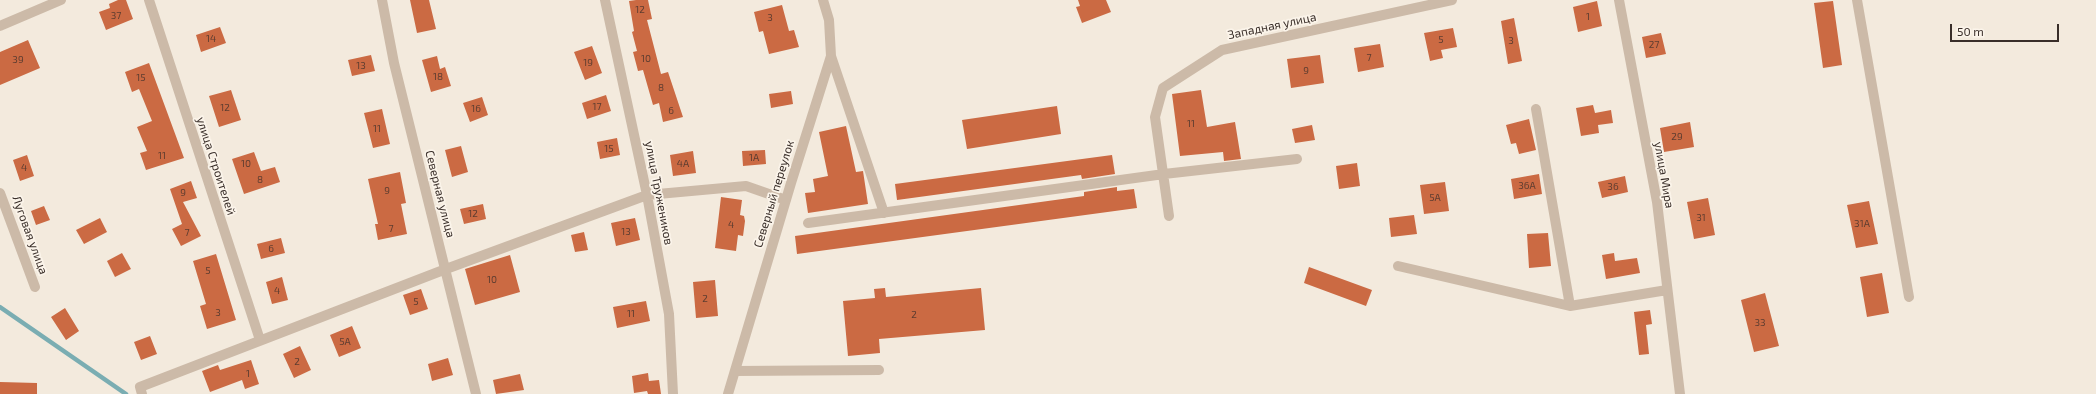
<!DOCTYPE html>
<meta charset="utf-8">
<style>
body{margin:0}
#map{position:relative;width:2096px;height:394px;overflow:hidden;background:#f3eadd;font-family:"Exo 2",sans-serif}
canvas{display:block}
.scale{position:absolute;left:1950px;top:24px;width:109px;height:18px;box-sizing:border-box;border:2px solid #392e29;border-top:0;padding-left:5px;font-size:12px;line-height:14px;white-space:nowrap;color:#392e29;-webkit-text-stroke:3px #fbf4ea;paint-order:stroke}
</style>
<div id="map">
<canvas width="2096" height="394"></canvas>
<div class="scale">50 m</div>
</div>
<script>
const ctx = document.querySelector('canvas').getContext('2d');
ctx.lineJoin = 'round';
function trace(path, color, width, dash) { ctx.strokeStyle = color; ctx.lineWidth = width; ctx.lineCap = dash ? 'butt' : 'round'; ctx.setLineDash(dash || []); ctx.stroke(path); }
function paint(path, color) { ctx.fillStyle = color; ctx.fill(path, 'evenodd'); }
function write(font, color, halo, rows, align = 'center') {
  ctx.font = font + ' "Exo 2",sans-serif'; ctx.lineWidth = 3.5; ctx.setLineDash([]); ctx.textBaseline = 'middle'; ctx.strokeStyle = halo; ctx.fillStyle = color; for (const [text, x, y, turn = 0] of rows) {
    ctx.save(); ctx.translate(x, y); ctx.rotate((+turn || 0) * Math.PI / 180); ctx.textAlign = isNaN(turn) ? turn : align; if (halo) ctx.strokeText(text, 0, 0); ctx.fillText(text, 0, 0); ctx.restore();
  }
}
const stream = new Path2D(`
 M0 307 126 394`);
const building = new Path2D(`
 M118 0H126L133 19 106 30 99 12 110 8 109 4Z
 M410 0H429L436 29 417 33Z
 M636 0H648L652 19 647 20 661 74 668 72 683 117 663 122 659 103 653 105 643 70 638 71 633 52 637 51 632 32 634 31 629 1Z
 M1078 0H1106L1111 12 1082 23 1076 7 1080 6Z
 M1597 1 1602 26 1578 32 1573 7Z
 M1833 1 1842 65 1823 68 1814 3Z
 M782 5 789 31 794 30 799 47 769 54 763 31 759 32 754 12Z
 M1514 18 1522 61 1508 64 1501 21Z
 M220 27 226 43 201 52 196 35Z
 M1453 28 1457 47 1441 50 1443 58 1430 61 1424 33Z
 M1661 33 1666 54 1646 58 1642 37Z
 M28 40 40 68 0 85V52Z
 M1380 44 1384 67 1358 72 1354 48Z
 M592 46 602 73 585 80 574 52Z
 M371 55 375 71 352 76 348 60Z
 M1320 55 1324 83 1291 88 1287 59Z
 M437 56 440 69 445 67 451 86 431 92 422 60Z
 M149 63 184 158 146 170 140 153 147 151 137 127 152 121 139 89 132 92 125 72Z
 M231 90 241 120 219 127 209 96Z
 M1201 90 1207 127 1235 122 1241 159 1224 161 1223 152 1180 156 1172 94Z
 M791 91 793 104 771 108 769 94Z
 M606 95 611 111 587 119 582 103Z
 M482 97 488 115 470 122 463 103Z
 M1593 105 1595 113 1611 110 1613 123 1598 125 1599 133 1581 136 1576 108Z
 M1057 106 1061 134 967 149 962 120Z
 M382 109 390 144 373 148 364 113Z
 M1529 119 1536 150 1519 154 1516 143 1511 144 1506 125Z
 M1690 122 1694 147 1664 152 1660 128Z
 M1312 125 1315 140 1295 143 1292 129Z
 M846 126 856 172 863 171 868 204 808 213 805 193 815 192 813 179 828 176 819 132Z
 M617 138 620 155 600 159 597 142Z
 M461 146 468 172 452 177 445 150Z
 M765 150 766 164 743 166 742 151Z
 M693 151 696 173 673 176 670 155Z
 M254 152 261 171 275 167 280 182 244 194 232 159Z
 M27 155 34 176 20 181 13 160Z
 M1112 155 1115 174 1082 179 1081 175 897 200 895 184Z
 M1357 163 1360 186 1339 189 1336 166Z
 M400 172 406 203 401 204 407 234 378 240 375 224H378L368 179Z
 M1539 174 1542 194 1514 199 1511 179Z
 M1625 176 1628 192 1602 198 1598 182Z
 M191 181 197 198 183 202 201 236 181 246 172 229 182 224 170 189Z
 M1445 182 1449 211 1424 214 1420 185Z
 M1117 187V191L1134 189 1137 208 797 254 795 236 1084 196V192Z
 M721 197 742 200 740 215 744 216 745 221 743 236 738 235 736 251 715 248Z
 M1708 198 1715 235 1694 239 1687 202Z
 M1869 201 1878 244 1856 248 1847 205Z
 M483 204 486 219 464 224 460 209Z
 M44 206 50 220 36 225 31 211Z
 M1414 215 1417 234 1391 237 1389 218Z
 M100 218 107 232 84 244 76 230Z
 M635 218 640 240 616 246 611 223Z
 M584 232 588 250 575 252 571 235Z
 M1548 233 1551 266 1529 268 1527 234Z
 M281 238 285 253 261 259 257 244Z
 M122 253 131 269 115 277 107 261Z
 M1614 253 1615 261 1637 258 1640 273 1606 279 1602 255Z
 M216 254 236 320 207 329 200 306 206 304 193 261Z
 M510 255 520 292 475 305 465 269Z
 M1309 267 1372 290 1366 306 1304 283Z
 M1882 273 1889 313 1867 317 1860 277Z
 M282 277 288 300 272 304 266 282Z
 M715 280 718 316 696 318 693 282Z
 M885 288 886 297 981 288 985 330 879 339 880 353 848 356 843 301 875 298 874 289Z
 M421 289 428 309 410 315 403 295Z
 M1765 293 1779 346 1754 352 1741 300Z
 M646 301 650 321 617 328 613 307Z
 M65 308 79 331 66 340 51 317Z
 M1650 310 1652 324 1646 325 1649 354 1639 355 1634 312Z
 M352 326 361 348 339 357 330 335Z
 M150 336 157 354 141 360 134 342Z
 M300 346 311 370 294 378 283 354Z
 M448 358 453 375 432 381 428 364Z
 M251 360 259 384 245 389 242 380 210 392 202 371 218 365 220 370Z
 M648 373 649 381 659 380 661 394H648L647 391 634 393 632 376Z
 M520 374 524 390 496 394 493 380Z
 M0 382 37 383V394H0Z`);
const minor = new Path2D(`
 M149 0 260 340
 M382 0 394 63 476 394
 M605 0 647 195 669 314 673 394
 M1619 0 1657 202 1680 394
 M1857 0 1909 297
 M0 26 61 0
 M831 56 884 213
 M1536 109 1570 306
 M0 193 35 287
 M1169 216 1155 117 1163 88 1222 50 1452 0
 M808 223 1164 174 1297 159
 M1398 266 1570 306 1667 290
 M735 371 879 370
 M142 394 140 387 446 269 647 195 746 186 786 200
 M728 394 791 183 831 56 829 20 823 0`);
const numberNames = [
 ["12",640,10],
 ["37",116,16],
 ["1",1588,17],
 ["3",770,18],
 ["14",211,39],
 ["5",1441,40],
 ["3",1511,41],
 ["27",1654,45],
 ["7",1369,58],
 ["10",646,59],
 ["39",18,60],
 ["19",588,63],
 ["13",361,66],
 ["9",1306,71],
 ["18",438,77],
 ["15",141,78],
 ["8",661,88],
 ["17",597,107],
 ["12",225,108],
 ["16",476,109],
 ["6",671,111],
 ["11",1191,124],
 ["11",377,129],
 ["29",1677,137],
 ["15",609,149],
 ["11",162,156],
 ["1А",754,158],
 ["10",246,164],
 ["4А",683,164],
 ["4",24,168],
 ["8",260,180],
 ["36А",1527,186],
 ["36",1613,187],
 ["9",387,191],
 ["9",183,193],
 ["5А",1435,198],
 ["12",473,214],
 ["31",1701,218],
 ["31А",1862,224],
 ["4",731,225],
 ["7",391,229],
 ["13",626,232],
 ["7",187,233],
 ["6",271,249],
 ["5",208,271],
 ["10",492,280],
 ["4",277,291],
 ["2",705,299],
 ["5",416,302],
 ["3",218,313],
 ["11",631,314],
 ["2",914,315],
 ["33",1760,323],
 ["5А",345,342],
 ["2",297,362],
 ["1",248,374]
];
const streetNames = [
 ["Западная улица",1272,26,-12],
 ["улица Строителей",216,166,72],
 ["улица Мира",1664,175,80],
 ["улица Тружеников",659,193,79],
 ["Северная улица",440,194,76],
 ["Северный переулок",774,194,-73],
 ["Луговая улица",30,235,70]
];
trace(stream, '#7aadb2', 4.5);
paint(building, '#cb6a43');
trace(minor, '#ccbaa8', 10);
write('10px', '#5e3d30', null, numberNames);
write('12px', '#392e29', '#fbf4ea', streetNames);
</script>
